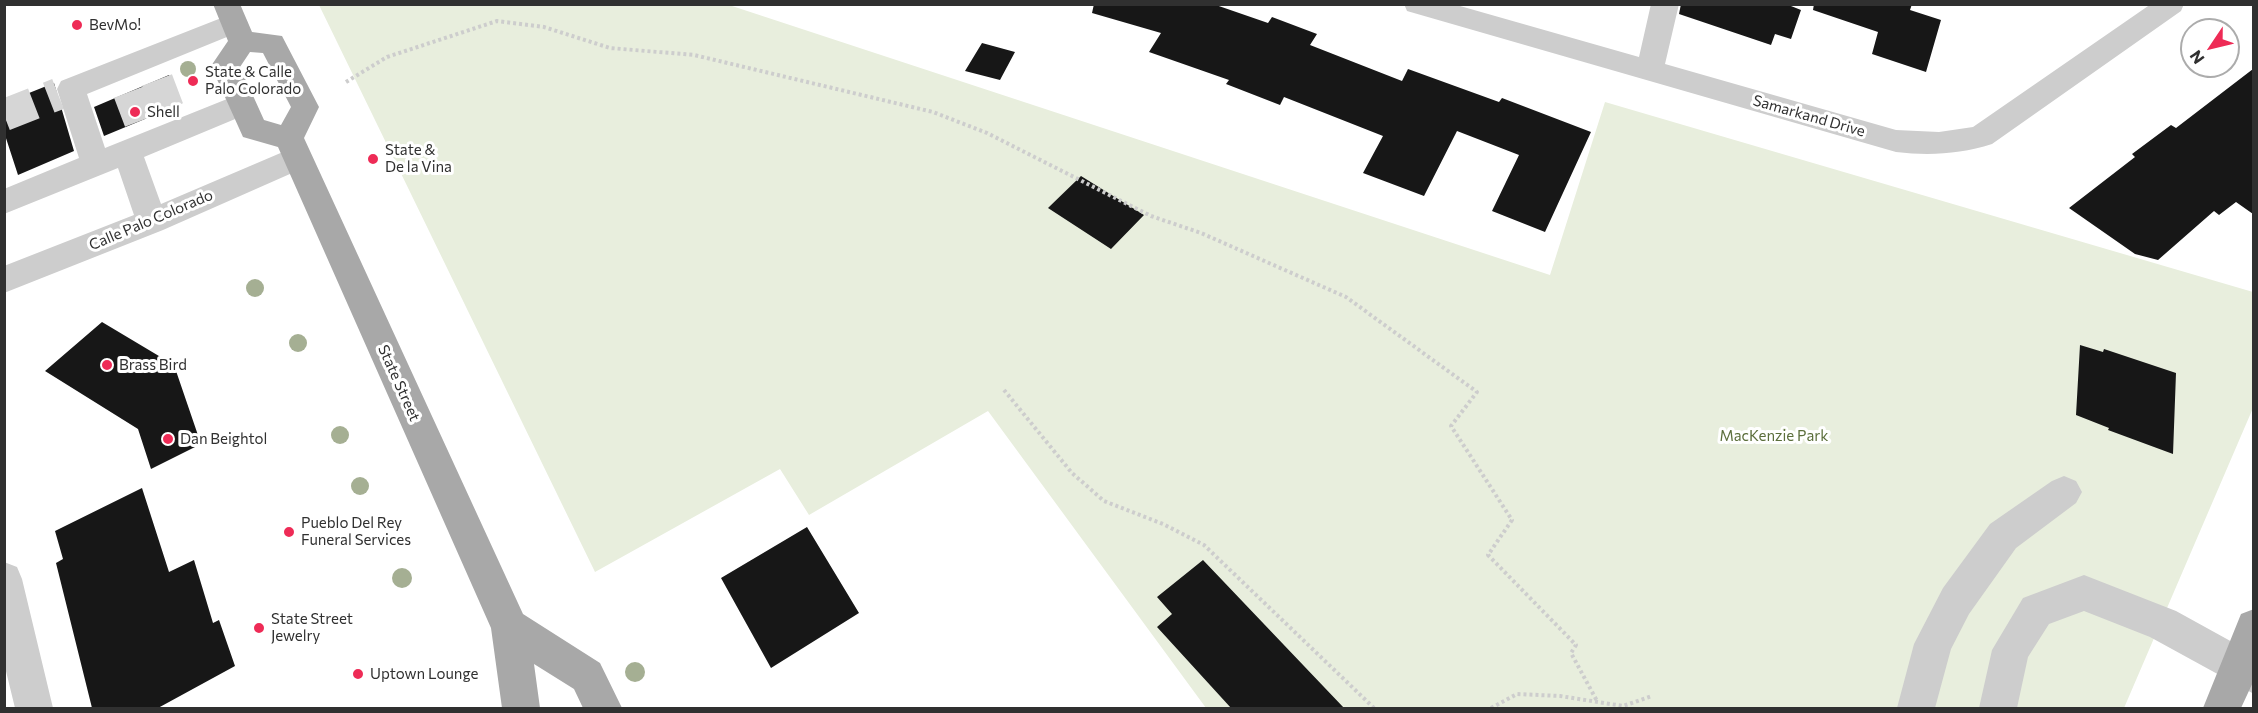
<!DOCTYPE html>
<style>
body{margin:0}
#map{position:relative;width:2258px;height:713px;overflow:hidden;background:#fff;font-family:Commissioner,sans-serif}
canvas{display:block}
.frame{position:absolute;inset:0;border:6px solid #303030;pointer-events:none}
.north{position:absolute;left:2180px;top:18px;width:60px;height:60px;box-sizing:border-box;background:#fff;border:2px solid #acacac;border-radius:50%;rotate:235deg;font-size:16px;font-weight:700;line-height:24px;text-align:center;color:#303030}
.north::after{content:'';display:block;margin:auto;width:21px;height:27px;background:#ee2b56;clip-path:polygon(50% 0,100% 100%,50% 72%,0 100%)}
</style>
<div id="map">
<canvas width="2258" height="713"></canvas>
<div class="frame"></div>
<div class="north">N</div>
</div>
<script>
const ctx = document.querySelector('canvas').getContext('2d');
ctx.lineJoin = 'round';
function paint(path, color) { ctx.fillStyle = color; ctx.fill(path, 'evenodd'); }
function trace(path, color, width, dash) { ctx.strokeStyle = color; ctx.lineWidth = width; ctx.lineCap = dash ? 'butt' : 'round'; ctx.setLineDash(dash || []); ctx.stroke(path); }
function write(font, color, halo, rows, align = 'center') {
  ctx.font = font + ' Commissioner,sans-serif'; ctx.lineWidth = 6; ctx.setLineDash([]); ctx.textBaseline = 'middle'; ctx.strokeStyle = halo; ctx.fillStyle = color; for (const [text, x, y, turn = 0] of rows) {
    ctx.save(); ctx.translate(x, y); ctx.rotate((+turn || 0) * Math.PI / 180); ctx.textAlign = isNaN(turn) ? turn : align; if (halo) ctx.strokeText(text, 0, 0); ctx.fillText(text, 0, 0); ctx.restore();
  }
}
const green = new Path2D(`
 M319 5H729L1550 275 1605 102 2253 292V408L2124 708H1206L988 411 809 515 780 469 595 572Z`);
const building = new Path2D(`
 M1094 4H1213L1268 23 1272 17 1317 34 1310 45 1402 81 1408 69 1499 102 1502 98 1591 132 1545 232 1492 211 1519 155 1457 131 1424 196 1363 173 1383 136 1284 97 1280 105 1226 84 1229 80 1149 52 1161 33 1092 13Z
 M1681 4H1786L1801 10 1791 39 1775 34 1771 45 1679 14Z
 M1814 4H1912L1910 10 1941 20 1926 72 1872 54 1878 32 1813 10Z
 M982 43 1015 52 1000 80 965 71Z
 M2253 69V214L2236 202 2219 215 2214 211 2158 260 2135 254 2069 208 2135 157 2132 154 2171 125 2176 128Z
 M169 75 181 104 104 136 94 107Z
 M54 83 74 151 18 175 4 132V103Z
 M1081 176 1144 215 1111 249 1048 208Z
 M102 322 174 365 201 444 151 469 138 429 45 371Z
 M2080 345 2103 352 2104 349 2176 373 2173 454 2108 430 2109 428 2076 415Z
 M142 488 169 572 194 560 213 623 219 620 235 666 158 708H92L56 563 63 559 55 531Z
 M807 527 859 613 771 668 721 578Z
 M1203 560 1344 708H1231L1157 627 1172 614 1157 597Z`);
const minorTunnel = new Path2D(`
 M157 80 168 109
 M129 92 140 121
 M4 115 58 94`);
const path = new Path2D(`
 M346 82 387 57 497 21 544 27 610 48 694 55 933 112 987 133 1151 216 1201 233 1346 297 1477 392 1451 426 1512 520 1488 555 1576 645 1571 653 1597 701
 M1004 390 1072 473 1104 501 1163 524 1204 545 1374 708
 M1491 708 1517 694 1560 696 1623 706 1652 696`);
const minor = new Path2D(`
 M1404 4H1453L1639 57 1651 4H1679L1665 64 1896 130 1939 132 1973 127 2151 4H2184L2181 11 1992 144C1960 154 1930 156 1896 152L1407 11Z
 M234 13 244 16 248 23 244 30 87 94 105 148 242 93 252 96 256 104 252 112 144 157 161 204 297 146 308 150 312 158 308 166 163 230 4 293V266L134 215 118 168 4 214V189L79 158 57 89 61 81Z
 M2064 476 2076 481 2082 492 2076 503 2016 548 1969 614 1951 649 1935 708H1897L1914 644 1943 588 1990 524 2052 481Z
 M4 562 17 567 22 579 53 708H15L4 663Z
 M2084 575 2176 611 2254 654V694L2150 637 2084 611 2049 624 2028 657 2017 708H1979L1992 650 2023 598Z`);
const major = new Path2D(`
 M213 4H240L252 32 282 36 319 107 304 138 523 614 600 663 622 708H583L574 689 534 664 540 708H502L491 628 278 147 243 137 211 66 228 41ZM250 52 263 53 291 107 281 125 264 120 240 67Z
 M2254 609V680L2241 708H2203L2241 614Z`);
const trees = [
 [188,69,8],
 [255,288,9],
 [298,343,9],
 [340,435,9],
 [360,486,9],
 [402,578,10],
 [635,672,10]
];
const markers = [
 [77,25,6,"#ee2b56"],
 [193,81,6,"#ee2b56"],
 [135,112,6,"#ee2b56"],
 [373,159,6,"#ee2b56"],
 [107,365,6,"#ee2b56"],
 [168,439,6,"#ee2b56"],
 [289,532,6,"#ee2b56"],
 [259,628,6,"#ee2b56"],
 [358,674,6,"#ee2b56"]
];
const poiNames = [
 ["BevMo!",89,25],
 ["State & Calle",205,72],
 ["Palo Colorado",205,89],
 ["Shell",147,112],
 ["State &",385,150],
 ["De la Vina",385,167],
 ["Brass Bird",119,365],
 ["Dan Beightol",180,439],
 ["Pueblo Del Rey",301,523],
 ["Funeral Services",301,540],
 ["State Street",271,619],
 ["Jewelry",271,636],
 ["Uptown Lounge",370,674]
];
const streetNames = [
 ["Samarkand Drive",1809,116,16],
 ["Calle Palo Colorado",151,220,-23],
 ["State Street",399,383,66]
];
const parkNames = [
 ["MacKenzie Park",1774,436]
];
paint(green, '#e8eedd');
paint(building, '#171717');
trace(minorTunnel, '#d6d6d6', 32, [32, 16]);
trace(path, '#cdcdcd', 4, [3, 3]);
paint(minor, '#cdcdcd');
paint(major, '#a8a8a8');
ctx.fillStyle = '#a5af93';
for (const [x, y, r] of trees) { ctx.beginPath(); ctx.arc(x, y, r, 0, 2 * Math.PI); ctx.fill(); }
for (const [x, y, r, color] of markers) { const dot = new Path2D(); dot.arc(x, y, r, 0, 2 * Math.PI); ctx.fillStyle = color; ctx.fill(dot); trace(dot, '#fff', 2); }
write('15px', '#303030', '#fff', poiNames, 'left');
write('15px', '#303030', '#fff', streetNames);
write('15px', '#5b6e3b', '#fff', parkNames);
</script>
